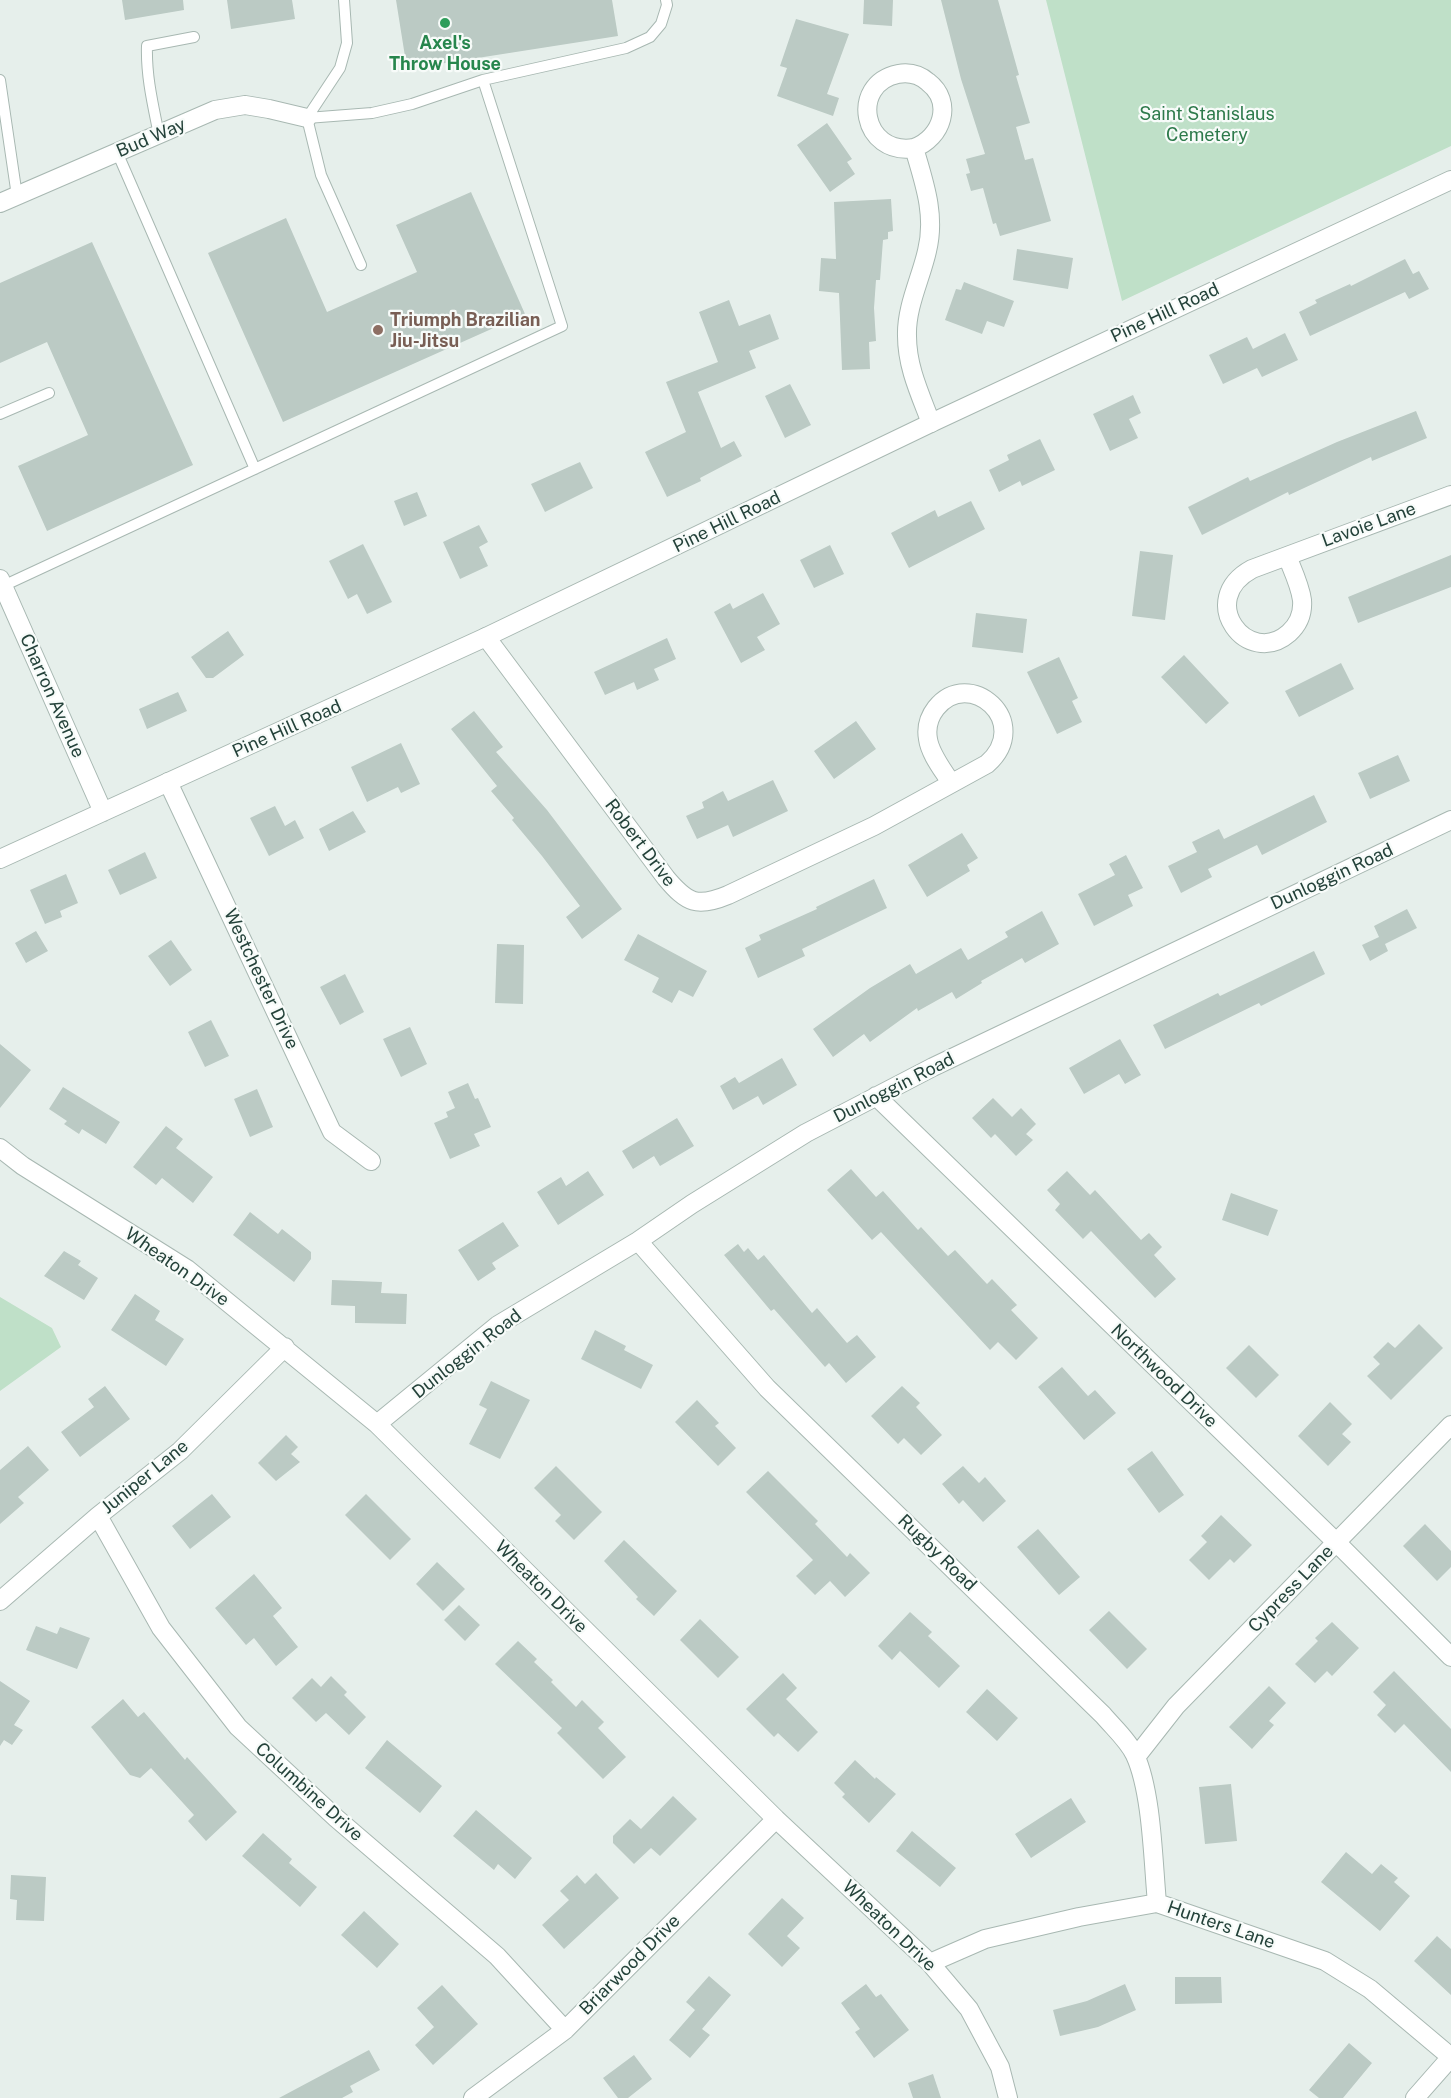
<!DOCTYPE html>
<style>
body{margin:0}
canvas{display:block;background:#e6efeb}
</style>
<canvas width="1451" height="2098"></canvas>
<script>
const ctx = document.querySelector('canvas').getContext('2d');
ctx.lineJoin = 'round';
function paint(path, color) { ctx.fillStyle = color; ctx.fill(path, 'evenodd'); }
function trace(path, color, width, dash) { ctx.strokeStyle = color; ctx.lineWidth = width; ctx.lineCap = dash ? 'butt' : 'round'; ctx.setLineDash(dash || []); ctx.stroke(path); }
function write(font, color, halo, rows, align = 'center') {
  ctx.font = font + ' "Public Sans",sans-serif'; ctx.lineWidth = 4.5; ctx.setLineDash([]); ctx.textBaseline = 'middle'; ctx.strokeStyle = halo; ctx.fillStyle = color; for (const [text, x, y, turn = 0] of rows) {
    ctx.save(); ctx.translate(x, y); ctx.rotate((+turn || 0) * Math.PI / 180); ctx.textAlign = isNaN(turn) ? turn : align; if (halo) ctx.strokeText(text, 0, 0); ctx.fillText(text, 0, 0); ctx.restore();
  }
}
const green = new Path2D(`
 M1046 0H1451V146L1122 301Z
 M0 1297 52 1328 61 1347 0 1391Z`);
const building = new Path2D(`
 M122 0H183L184 10 125 20Z
 M227 0H292L295 19 231 29Z
 M396 0H612L618 36 407 69Z
 M864 0H893L892 26 863 24Z
 M941 0H998L1019 75 1016 76 1030 123 1016 127 1025 160 1033 158 1051 221 1000 236 996 223 993 224 983 188 971 191 966 174 970 173 966 159 985 154 961 79Z
 M796 19 849 34 827 94 839 98 833 116 777 96 787 68 780 66Z
 M827 123 852 159 847 162 855 174 830 192 797 145Z
 M471 192 525 314 283 422 208 253 286 218 327 312 417 272 396 225Z
 M891 199 893 231 888 232V239L883 240 880 280H876L874 308 876 341 869 342 870 369 842 370 839 293 819 291 821 258 836 259 834 202Z
 M92 242 193 465 47 531 18 466 88 435 47 342 0 363V283Z
 M1017 249 1073 258 1068 289 1013 280Z
 M1405 259 1413 274 1419 271 1429 289 1409 299 1405 292 1310 336 1299 312 1317 303 1315 300 1350 284 1351 286Z
 M964 282 1014 301 1004 327 987 321 982 334 945 320 956 289 961 290Z
 M729 300 739 326 770 314 779 339 749 351 756 368 698 392 721 448 734 441 742 456 700 478 701 481 667 497 645 452 686 432 666 382 718 362 699 312Z
 M1285 333 1298 360 1262 377 1257 368 1223 384 1209 355 1247 337 1253 349Z
 M790 384 811 425 785 438 765 396Z
 M1133 395 1141 413 1129 419 1138 438 1110 451 1093 414Z
 M1416 411 1427 438 1372 461 1371 457 1289 495 1288 492 1202 535 1188 507 1248 477 1250 481 1337 442Z
 M1040 439 1055 470 1022 486 1020 481 999 492 989 470 1009 460 1007 455Z
 M580 462 593 488 545 512 531 484Z
 M417 492 427 516 404 526 394 501Z
 M971 501 985 529 909 568 891 533 935 510 938 517Z
 M479 525 488 542 479 547 488 566 460 579 443 542Z
 M363 544 392 602 367 614 357 594 348 599 329 561Z
 M830 545 844 574 814 588 800 560Z
 M1140 551 1173 555 1165 620 1132 616Z
 M1451 555V587L1358 623 1348 597Z
 M763 593 780 624 757 637 765 650 741 663 714 612 730 603 733 609Z
 M976 613 1027 619 1023 653 972 647Z
 M228 631 244 655 213 678H206L191 657Z
 M667 638 676 659 654 669 659 680 637 690 634 682 605 695 594 672Z
 M1184 655 1229 703 1206 724 1161 677Z
 M1059 657 1078 698 1072 701 1082 722 1057 734 1027 672Z
 M1341 663 1354 689 1299 717 1285 691Z
 M178 692 187 711 147 729 139 709Z
 M474 711 503 747 496 752 547 810 622 909 582 939 566 917 580 906 542 856 512 820 514 818 491 791 497 786 451 729Z
 M856 721 876 749 834 779 814 751Z
 M401 743 420 784 401 793 398 787 367 802 351 767Z
 M1398 755 1410 781 1370 799 1358 773Z
 M773 780 788 811 733 837 728 825 697 839 686 816 704 808 702 802 723 791 728 801Z
 M1314 795 1327 822 1262 855 1257 845 1208 869 1212 877 1181 893 1168 866 1197 852 1192 842 1219 829 1224 839Z
 M275 806 285 826 295 820 304 838 269 856 250 818Z
 M353 811 366 832 329 851 319 829Z
 M962 833 978 858 967 865 970 871 927 897 908 865Z
 M145 852 157 878 120 895 108 870Z
 M1126 855 1143 888 1128 895 1133 906 1094 926 1078 894 1115 875 1109 864Z
 M66 874 78 903 60 911 62 917 45 924 30 890Z
 M874 879 887 908 802 949 805 956 758 978 745 948 761 940 759 935 817 909 816 907Z
 M1407 909 1417 928 1385 944 1388 951 1370 961 1362 945 1379 937 1374 926Z
 M1042 911 1059 944 1025 963 1022 958 981 981 982 983 956 999 952 992 918 1011 917 1008 870 1042 864 1034 833 1057 813 1029 870 988 910 964 916 974 961 948 968 960 1008 937 1005 932Z
 M36 931 48 951 26 963 15 943Z
 M638 934 707 971 693 997 679 990 672 1003 652 992 659 978 624 960Z
 M171 940 192 970 170 986 148 956Z
 M497 944 524 945 523 1004 495 1003Z
 M1314 951 1325 974 1261 1006 1259 1003 1165 1049 1153 1025 1218 993 1220 996Z
 M345 974 364 1012 340 1025 320 987Z
 M211 1020 229 1056 205 1067 188 1032Z
 M410 1027 427 1064 401 1077 383 1039Z
 M1120 1039 1141 1075 1125 1084 1119 1074 1084 1094 1069 1068Z
 M0 1044 31 1070 0 1108Z
 M782 1058 797 1085 763 1105 758 1096 733 1110 720 1086 735 1077 739 1083Z
 M468 1083 475 1099 478 1098 491 1127 474 1134 480 1146 450 1159 434 1123 448 1117 446 1112 455 1108 448 1092Z
 M63 1087 120 1122 106 1144 82 1129 79 1134 64 1124 67 1121 49 1109Z
 M257 1089 273 1127 250 1137 234 1099Z
 M993 1098 1012 1117 1021 1108 1036 1124 1026 1134 1033 1140 1016 1156 995 1134 991 1138 972 1118Z
 M677 1118 694 1146 660 1166 654 1156 633 1169 622 1151Z
 M166 1126 183 1139 176 1148 213 1177 193 1203 162 1178 156 1185 133 1167Z
 M851 1169 876 1197 883 1191 918 1230 921 1227 948 1256 955 1250 987 1284 992 1279 1017 1305 1011 1310 1038 1338 1016 1360 998 1342 990 1350 881 1232 872 1240 827 1190Z
 M588 1171 604 1195 558 1225 537 1192 561 1177 566 1186Z
 M1067 1171 1090 1195 1095 1190 1141 1240 1149 1233 1162 1247 1154 1255 1176 1279 1155 1298 1091 1231 1083 1239 1055 1210 1060 1204 1047 1190Z
 M1231 1193 1278 1210 1268 1236 1222 1220Z
 M250 1212 278 1234 282 1229 311 1252V1259L294 1282 233 1235Z
 M503 1222 519 1246 492 1263 496 1269 478 1281 458 1250Z
 M738 1244 744 1252 748 1248 758 1260 764 1255 812 1313 817 1308 847 1343 857 1335 876 1357 846 1383 829 1363 825 1367 774 1309 771 1311 724 1255Z
 M64 1251 81 1261 78 1265 98 1278 84 1300 44 1276Z
 M332 1280 382 1282 381 1293 407 1294 406 1324 355 1323V1306L331 1305Z
 M135 1294 160 1311 155 1320 184 1339 166 1366 111 1330Z
 M1419 1324 1443 1348 1391 1400 1367 1376 1380 1364 1373 1357 1388 1342 1395 1348Z
 M595 1330 626 1346 624 1350 653 1365 641 1389 581 1359Z
 M1249 1345 1279 1375 1256 1398 1226 1368Z
 M1062 1367 1088 1396 1095 1390 1116 1413 1084 1440 1038 1387Z
 M491 1381 530 1400 500 1459 469 1444 487 1409 479 1405Z
 M105 1386 130 1419 80 1457 61 1432 94 1407 88 1399Z
 M902 1386 920 1403 916 1407 942 1435 921 1455 904 1438 898 1444 871 1416Z
 M697 1400 719 1423 715 1426 736 1448 718 1466 675 1422Z
 M1330 1402 1352 1424 1342 1434 1351 1442 1328 1466 1298 1436Z
 M286 1435 298 1447 291 1454 300 1462 276 1481 258 1463Z
 M28 1446 49 1470 18 1497 24 1503 0 1524V1470Z
 M1152 1451 1184 1495 1159 1513 1127 1469Z
 M556 1466 602 1512 574 1540 555 1521 561 1515 534 1488Z
 M963 1466 979 1483 985 1477 1006 1501 983 1522 963 1500 959 1504 942 1484Z
 M768 1471 818 1521 815 1524 847 1557 850 1553 870 1573 845 1597 830 1581 815 1595 796 1576 813 1560 746 1492Z
 M212 1494 231 1517 190 1549 172 1526Z
 M366 1494 411 1539 390 1560 345 1515Z
 M1221 1515 1252 1545 1234 1563 1230 1559 1209 1580 1189 1560 1207 1542 1201 1536Z
 M1425 1524 1451 1551V1567L1437 1581 1403 1546Z
 M1038 1529 1080 1577 1059 1595 1017 1547Z
 M624 1540 677 1591 654 1616 636 1599 638 1597 604 1561Z
 M437 1562 465 1589 443 1611 416 1584Z
 M254 1574 282 1608 273 1616 298 1647 276 1666 254 1638 246 1645 215 1608Z
 M459 1605 480 1625 465 1641 444 1620Z
 M1109 1611 1147 1649 1127 1669 1089 1630Z
 M910 1612 932 1632 928 1636 960 1666 939 1688 900 1651 892 1660 878 1646Z
 M700 1619 739 1657 718 1678 680 1640Z
 M1332 1622 1359 1648 1332 1676 1327 1671 1315 1683 1295 1664 1318 1641 1315 1638Z
 M36 1626 57 1634 60 1627 90 1638 77 1669 26 1650Z
 M518 1641 537 1659 534 1662 553 1680 551 1682 576 1707 582 1700 604 1722 598 1728 626 1757 603 1779 557 1733 562 1728 495 1664Z
 M1394 1671 1451 1729V1772L1404 1724 1395 1733 1377 1715 1386 1705 1373 1692Z
 M783 1673 797 1688 786 1699 818 1732 798 1752 778 1733 774 1737 746 1709Z
 M331 1676 347 1692 344 1695 366 1717 349 1735 326 1713 316 1722 292 1698 312 1678 321 1687Z
 M0 1681 30 1701 14 1725 23 1730 12 1745 4 1740 0 1746Z
 M1269 1686 1286 1703 1269 1721 1274 1725 1252 1749 1229 1727Z
 M987 1689 1018 1718 997 1741 966 1712Z
 M123 1699 138 1717 144 1712 185 1760 187 1757 237 1812 206 1841 188 1821 194 1815 151 1768 140 1778 130 1775 91 1727Z
 M387 1740 442 1786 420 1813 365 1768Z
 M855 1760 875 1779 876 1777 896 1794 869 1823 842 1797 845 1794 834 1783Z
 M1231 1784 1237 1841 1205 1844 1199 1787Z
 M673 1796 697 1819 660 1856 651 1848 634 1864 613 1843V1836L630 1819 641 1829Z
 M1071 1798 1086 1822 1031 1858 1015 1834Z
 M476 1810 532 1858 515 1879 498 1864 494 1870 453 1836Z
 M912 1831 956 1868 940 1887 896 1851Z
 M263 1833 292 1859 289 1863 317 1887 300 1907 242 1856Z
 M1346 1852 1372 1874 1381 1864 1398 1878 1394 1882 1410 1896 1380 1931 1321 1882Z
 M596 1873 619 1898 564 1949 542 1925 569 1900 560 1891 577 1875 585 1884Z
 M11 1875 46 1877 44 1921 16 1920 17 1900 10 1899Z
 M782 1898 804 1918 787 1936 800 1948 782 1967 748 1934Z
 M364 1911 399 1944 377 1968 341 1935Z
 M1437 1936 1451 1949V1995L1414 1961Z
 M709 1976 731 1995 702 2029 710 2035 690 2058 669 2040 695 2010 686 2002Z
 M1175 1977H1221L1222 2003 1175 2004Z
 M866 1984 876 1997 881 1994 909 2030 874 2058 855 2032 860 2029 841 2003Z
 M1125 1984 1136 2010 1098 2027 1060 2036 1053 2010 1087 2001Z
 M442 1985 478 2024 433 2065 415 2045 434 2027 417 2008Z
 M1349 2043 1372 2063 1343 2098H1319L1309 2090Z
 M369 2050 380 2070 350 2086 353 2092 342 2098H279Z
 M634 2055 652 2079 628 2098H618L603 2078Z
 M933 2074 941 2098H913L908 2083Z`);
const service = new Path2D(`
 M344 0 347 43 340 68 307 118 321 175 361 265
 M0 80 17 196
 M307 118 372 113 412 104 483 80 626 48 650 37 661 24 667 5 666 0
 M159 135C153 105 146 76 147 46L194 37
 M117 152 255 469
 M0 414 49 393
 M3 586 562 326 483 80`);
const minor = new Path2D(`
 M914 148C942 138 954 102 928 82 920 75 909 72 898 74 849 84 862 156 914 148 924 182 936 215 927 251 921 278 906 307 907 336 907 367 920 394 931 423
 M0 203 215 110 245 105 269 109 307 118
 M1287 556C1292 569 1300 585 1302 600 1303 612 1299 624 1289 633 1248 669 1195 600 1252 569L1451 495
 M486 637 666 878C687 903 697 908 728 895L874 826 987 764C1034 722 969 666 936 708 929 717 926 728 928 739 930 754 943 770 951 783
 M168 782 332 1132 371 1161
 M876 1096 1336 1542 1451 1657
 M0 1148 23 1166 187 1269 377 1424 776 1819 930 1963 969 2009 1000 2067 1008 2098
 M638 1241 767 1388 1103 1715C1114 1728 1128 1740 1135 1755 1152 1792 1153 1861 1157 1903
 M377 1424 498 1325 638 1241 692 1204 806 1133 933 1067 1451 820
 M98 1516 161 1628 238 1727 336 1818 497 1956 565 2030
 M0 1601 98 1516 180 1451 285 1347
 M1136 1757 1176 1706 1451 1425
 M930 1963 985 1939 1079 1917 1157 1903 1325 1961 1370 1989 1451 2057
 M473 2098 565 2030 776 1819
 M1415 2098 1451 2057`);
const tertiary = new Path2D(`
 M0 579 103 812
 M0 859 486 637 931 423 1451 180`);
const markers = [
 [445,23,6,"#2e9e5b"],
 [378,330,6,"#8d6e63"]
];
const leisureNames = [
 ["Axel's",445,43],
 ["Throw House",445,64]
];
const parkNames = [
 ["Saint Stanislaus",1207,114],
 ["Cemetery",1207,135]
];
const streetNames = [
 ["Bud Way",151,138,-23],
 ["Pine Hill Road",1165,313,-25],
 ["Pine Hill Road",727,522,-26],
 ["Lavoie Lane",1369,525,-20],
 ["Charron Avenue",52,696,66],
 ["Pine Hill Road",287,729,-24],
 ["Robert Drive",640,843,53],
 ["Dunloggin Road",1332,877,-25],
 ["Westchester Drive",261,979,65],
 ["Dunloggin Road",894,1088,-27],
 ["Wheaton Drive",177,1267,35],
 ["Dunloggin Road",467,1354,-38],
 ["Northwood Drive",1164,1376,44],
 ["Juniper Lane",145,1477,-39],
 ["Rugby Road",937,1553,44],
 ["Wheaton Drive",541,1587,45],
 ["Cypress Lane",1291,1589,-46],
 ["Columbine Drive",309,1792,42],
 ["Hunters Lane",1221,1925,19],
 ["Wheaton Drive",889,1926,44],
 ["Briarwood Drive",630,1965,-45]
];
const educationNames = [
 ["Triumph Brazilian",390,320],
 ["Jiu-Jitsu",390,341]
];
paint(green, '#bfe0c8');
paint(building, '#bbcac4');
trace(service, '#a8b8b2', 12);
trace(minor, '#a8b8b2', 20);
trace(tertiary, '#a8b8b2', 20);
trace(service, '#fff', 10);
trace(minor, '#fff', 18);
trace(tertiary, '#fff', 18);
for (const [x, y, r, color] of markers) { const dot = new Path2D(); dot.arc(x, y, r, 0, 2 * Math.PI); ctx.fillStyle = color; ctx.fill(dot); trace(dot, '#f7fbf9', 2); }
write('bold 18px', '#27864d', '#f7fbf9', leisureNames);
write('18px', '#2d7a4b', '#f7fbf9', parkNames);
write('18px', '#24423a', '#f7fbf9', streetNames);
write('bold 18px', '#785e54', '#f7fbf9', educationNames, 'left');
</script>
